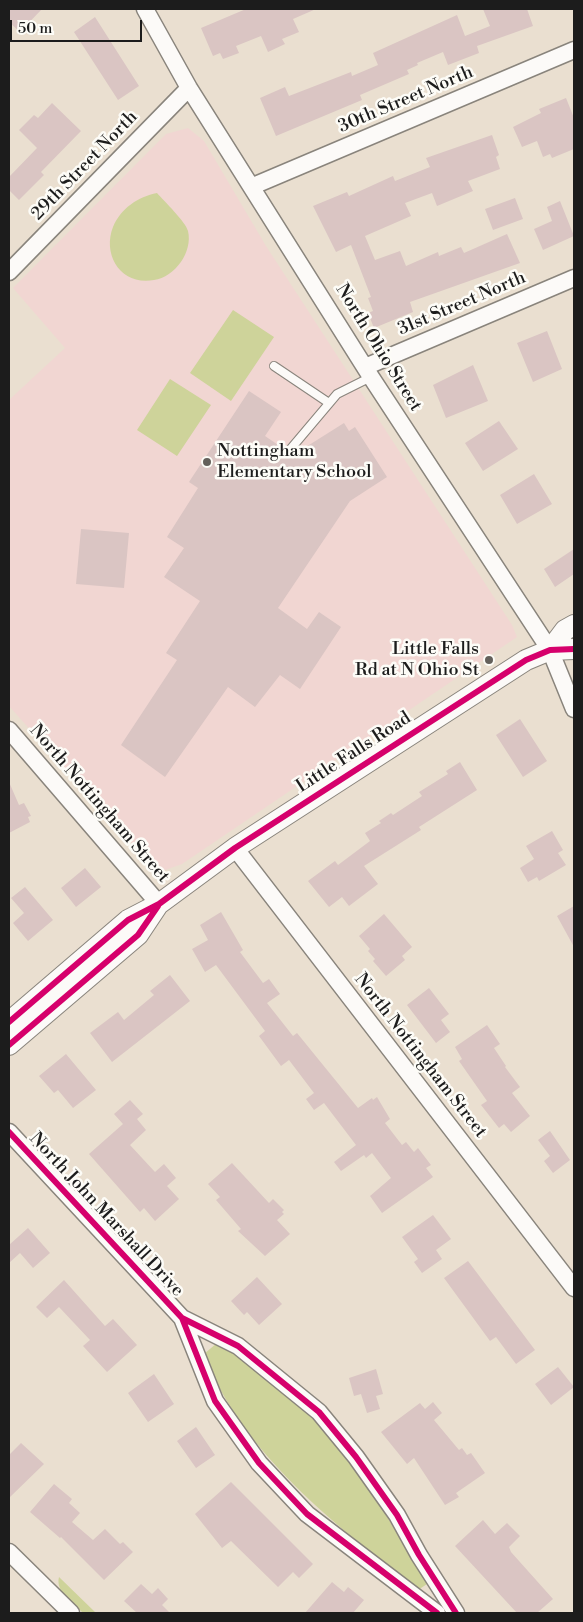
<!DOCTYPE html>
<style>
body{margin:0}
#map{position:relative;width:583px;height:1622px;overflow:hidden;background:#eadfd0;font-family:"Libre Bodoni",serif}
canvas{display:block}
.frame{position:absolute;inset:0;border:10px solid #1c1c1c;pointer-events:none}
.scale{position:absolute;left:10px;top:20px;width:132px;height:22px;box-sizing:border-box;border:2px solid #1c1c1c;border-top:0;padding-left:6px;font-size:15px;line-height:18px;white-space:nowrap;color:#1c1c1c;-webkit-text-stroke:4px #fdfcf7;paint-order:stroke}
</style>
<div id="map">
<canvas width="583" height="1622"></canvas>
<div class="frame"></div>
<div class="scale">50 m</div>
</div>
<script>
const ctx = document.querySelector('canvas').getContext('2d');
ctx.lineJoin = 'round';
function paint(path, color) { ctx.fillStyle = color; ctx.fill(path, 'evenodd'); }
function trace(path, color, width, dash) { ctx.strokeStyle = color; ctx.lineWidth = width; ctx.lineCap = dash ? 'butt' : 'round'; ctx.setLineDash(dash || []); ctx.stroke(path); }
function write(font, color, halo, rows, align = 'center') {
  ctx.font = font + ' "Libre Bodoni",serif'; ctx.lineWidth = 5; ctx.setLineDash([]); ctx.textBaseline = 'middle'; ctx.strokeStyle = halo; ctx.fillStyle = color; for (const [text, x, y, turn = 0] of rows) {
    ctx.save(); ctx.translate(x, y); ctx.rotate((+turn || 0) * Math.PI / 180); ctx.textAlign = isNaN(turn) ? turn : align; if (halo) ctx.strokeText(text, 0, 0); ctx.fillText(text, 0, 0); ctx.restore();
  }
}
const built = new Path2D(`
 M188 128 204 141 266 246 512 625 517 637 182 864 165 870 153 867 9 706V400L65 348 13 288 166 134Z`);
const green = new Path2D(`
 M157 193C164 201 186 222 188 231 193 252 175 277 154 280 121 286 102 255 113 227 121 208 138 197 157 193Z
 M233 310 274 337 231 401 190 373Z
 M170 379 211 405 177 456 137 430Z
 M217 1343C251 1365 285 1389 313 1418 360 1466 393 1526 427 1584L418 1590C337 1526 242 1454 204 1354Z
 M59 1577 96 1613H83C73 1603 55 1592 59 1577Z`);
const building = new Path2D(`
 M9 9H42L20 32 9 22Z
 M246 9H316L293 19 299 32 282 39 285 44 268 52 261 36 236 46 239 53 223 59 220 53 213 56 201 28Z
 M483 9H527L533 26 477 46 479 53 448 65 443 52 417 63 418 65 407 70 409 74 360 95 362 100 276 136 260 98 285 87 289 96 351 72 352 76 378 65 373 53 457 15 465 36 490 26Z
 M95 17 139 86 118 100 74 32Z
 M566 98 574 118V149L552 158 550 154 543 157 537 141 522 147 513 127 541 113 539 109Z
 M52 103 81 131 41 172 44 175 19 200 9 190V177L37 148 19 130 34 115 38 118Z
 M492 135 499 155 496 157 500 169 468 181 473 191 437 206 432 193 405 203 411 216 365 236 375 260 400 251 406 266 438 252 439 256 461 247 464 253 507 234 520 263 410 302 413 312 374 328 368 313 373 311 368 298 371 297 351 245 336 252 313 206 347 192 349 196 393 176 395 181 430 167 426 158Z
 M515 198 523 219 493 230 485 209Z
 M560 201 574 236 543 250 534 229 552 221 547 207Z
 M547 331 562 369 533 382 517 343Z
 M473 365 488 401 446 418 433 385Z
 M249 391 281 412 265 436 284 449 285 457H290L344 423 349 431 355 427 387 477 350 501 278 608 307 629 319 612 341 627 300 689 280 675 255 707 228 687 165 777 121 745 177 660 166 653 200 601 164 577 184 548 167 537 198 488 189 482Z
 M499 421 518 449 483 471 465 443Z
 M534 474 552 504 517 524 500 495Z
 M81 529 129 533 124 588 76 584Z
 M574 549V574L555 587 544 569Z
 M520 719 547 761 523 777 496 735Z
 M460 762 477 790 419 827 421 830 364 866 378 884 349 906 342 897 329 907 308 881 335 861 338 865 370 841 365 833 381 823 379 821 391 813 393 815 422 796 419 792 448 774 446 771Z
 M9 782 19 805 24 803 31 816 28 817 30 822 9 833Z
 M552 831 563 850 558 853 566 865 539 881 537 877 528 882 520 868 534 859 526 846Z
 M85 868 101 887 76 907 61 888Z
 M25 887 53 920 28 941 13 923 24 913 11 898Z
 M574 906V947L557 916Z
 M221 912 243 950 240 952 263 983 269 979 280 994 267 1003 293 1036 297 1033 358 1108 372 1098 373 1100 377 1097 390 1119 385 1123 402 1145 406 1142 414 1152 418 1148 431 1165 426 1168 433 1177 382 1213 370 1196 391 1178 372 1153 366 1158 364 1155 341 1171 334 1162 356 1145 324 1103 314 1110 306 1099 314 1093 289 1060 281 1066 259 1036 265 1031 216 965 205 972 192 949 208 940 200 925Z
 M384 914 412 947 402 956 405 960 386 976 373 961 375 959 368 951 370 949 359 936Z
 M170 975 190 1001 112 1062 90 1033 118 1012 124 1020 154 995 150 991Z
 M429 988 449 1014 441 1020 450 1032 436 1043 407 1005Z
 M487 1025 500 1044 494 1048 506 1066 505 1067 520 1087 512 1093 530 1116 511 1132 504 1124 499 1128 481 1105 487 1101 459 1061 462 1059 455 1047Z
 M66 1054 96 1090 73 1108 58 1090 54 1093 39 1076Z
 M130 1100 143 1114 137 1119 146 1130 130 1145 155 1172 164 1164 176 1178 167 1186 179 1199 155 1221 144 1208 140 1212 89 1154 123 1124 114 1114Z
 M550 1131 570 1160 553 1173 544 1161 550 1156 538 1140Z
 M232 1163 269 1203 273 1199 284 1210 282 1212 284 1214 277 1220 290 1234 265 1256 238 1231 241 1229 216 1200 220 1197 208 1184Z
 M433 1215 451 1239 436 1250 442 1259 422 1273 414 1262 418 1259 402 1237Z
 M28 1228 50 1253 33 1268 20 1253 9 1263V1245Z
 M468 1261 535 1350 516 1364 496 1337 490 1341 444 1278Z
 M257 1277 282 1304 259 1325 247 1312 244 1315 231 1301Z
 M64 1280 105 1326 113 1319 137 1345 107 1372 83 1346 90 1340 59 1307 47 1318 36 1307Z
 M558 1367 574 1387 551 1405 535 1384Z
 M376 1369 383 1394 376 1396 380 1409 367 1413 361 1394 354 1396 349 1378Z
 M154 1374 174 1404 148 1422 128 1393Z
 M433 1402 442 1413 434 1420 459 1450 462 1448 467 1455 471 1453 485 1473 456 1493 459 1497 445 1505 414 1458 407 1464 381 1432 420 1403 425 1409Z
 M196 1427 215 1455 196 1468 177 1441Z
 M21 1443 44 1464 9 1498V1455Z
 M231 1482 313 1564 299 1578 293 1572 278 1587 231 1541 222 1548 195 1514Z
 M54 1484 72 1499 69 1503 80 1513 72 1522 93 1540 105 1529 120 1544 123 1542 133 1552 104 1580 61 1537 60 1538 30 1512Z
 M483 1520 495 1534 507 1523 520 1536 509 1547 511 1552 553 1599 537 1613H517L455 1546Z
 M332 1582 344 1592 348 1587 364 1600 353 1613H305Z
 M141 1584 152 1594 158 1588 168 1599 162 1605 170 1613H137L124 1601Z`);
const service = new Path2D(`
 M274 366 329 403
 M288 452 337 394 371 377`);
const minor = new Path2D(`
 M145 9 189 88 371 377 550 650 574 709
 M253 186 574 50
 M9 272 189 88
 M365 367 574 278
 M9 730 159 904
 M235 848 574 1288
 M9 1132 182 1318 238 1346 319 1412 356 1457 397 1515 419 1555 456 1613
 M182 1318 215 1401 259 1463 307 1514 437 1613
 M9 1552 71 1613`);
const tertiary = new Path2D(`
 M550 650 565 630 574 625
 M9 1022 128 920 159 904 235 848 526 660 550 650 574 649
 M9 1045 138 935 158 905`);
const cycleway = new Path2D(`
 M9 1022 128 920 159 904 235 848 526 660 550 650 574 649
 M9 1045 138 935 158 906
 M9 1132 182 1318 238 1346 319 1412 356 1457 397 1515 419 1555 456 1613
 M182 1318 215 1401 259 1463 307 1514 437 1613`);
const markers = [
 [207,462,5,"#64605b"],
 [489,660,5,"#64605b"]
];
const streetNames = [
 ["30th Street North",406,100,-23],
 ["29th Street North",85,166,-46],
 ["31st Street North",462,304,-23],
 ["North Ohio Street",378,348,58],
 ["Little Falls Road",354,753,-33],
 ["North Nottingham Street",99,804,49],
 ["North Nottingham Street",420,1056,52],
 ["North John Marshall Drive",106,1215,47]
];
const poiNames = [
 ["Nottingham",217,452],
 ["Elementary School",217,473],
 ["Little Falls",479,650,"right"],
 ["Rd at N Ohio St",479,671,"right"]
];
paint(built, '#f1d6d2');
paint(green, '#ced39a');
paint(building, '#dac5c3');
trace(service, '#89847c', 10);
trace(minor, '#89847c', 19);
trace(tertiary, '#89847c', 22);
trace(service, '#fcfaf8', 8);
trace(minor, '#fcfaf8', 16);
trace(tertiary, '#fcfaf8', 20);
trace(cycleway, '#d6006c', 6);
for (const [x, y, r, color] of markers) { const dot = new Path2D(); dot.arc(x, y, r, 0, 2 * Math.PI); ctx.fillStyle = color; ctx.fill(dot); trace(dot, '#fdfcf7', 2); }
write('18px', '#1c1c1c', '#fdfcf7', streetNames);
write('18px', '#1c1c1c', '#fdfcf7', poiNames, 'left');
</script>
